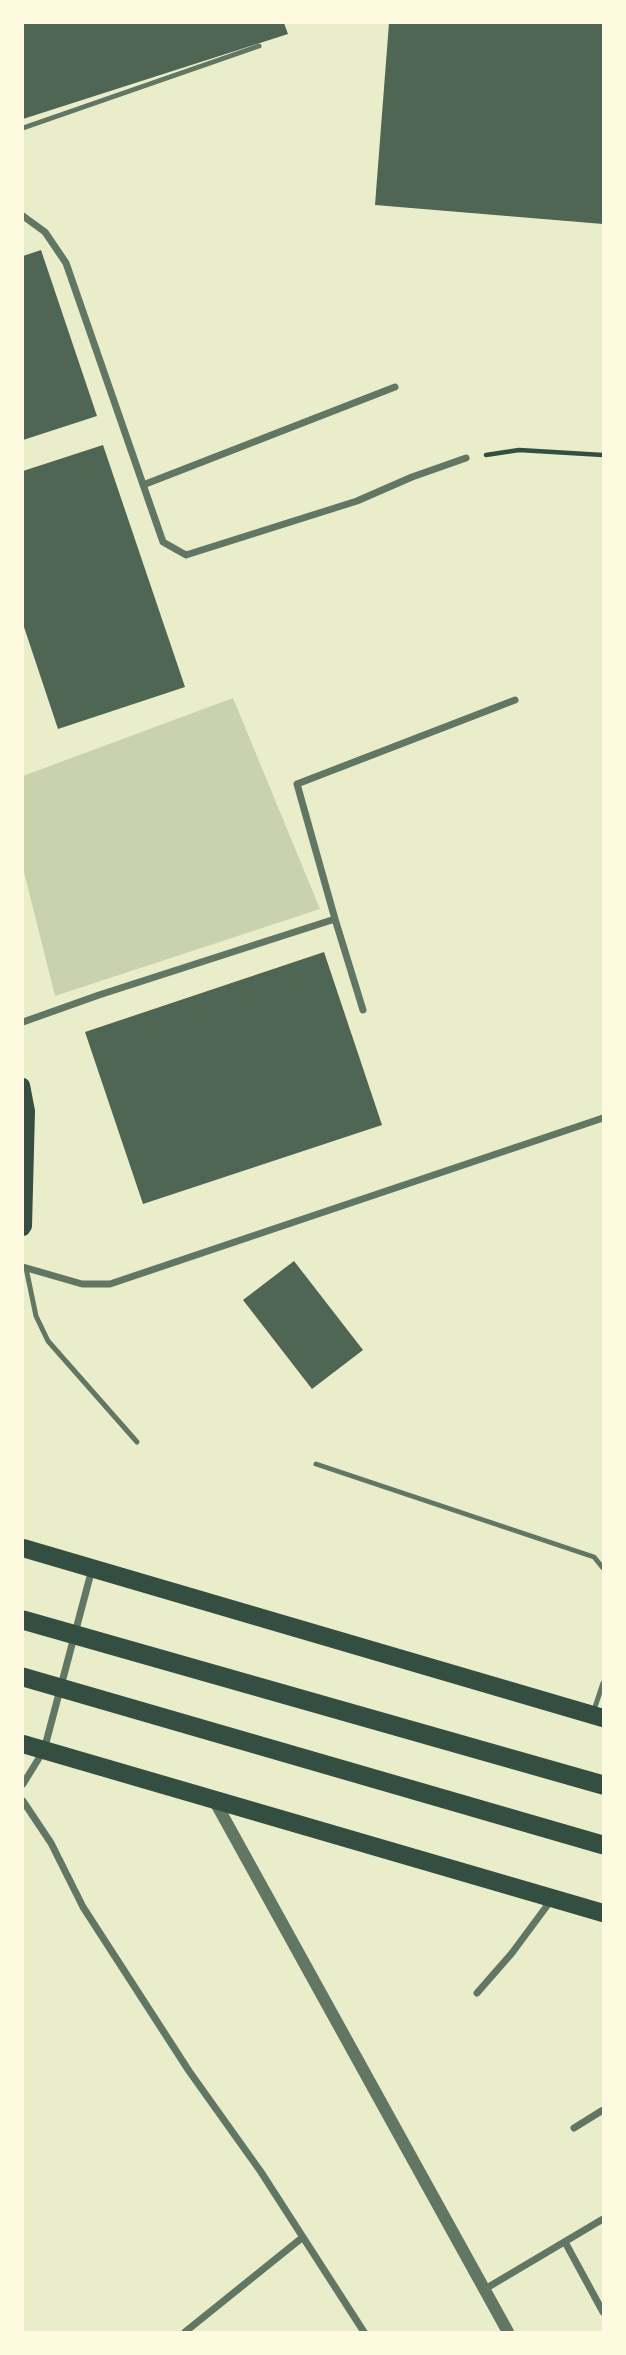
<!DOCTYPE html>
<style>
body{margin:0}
#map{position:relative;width:626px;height:2355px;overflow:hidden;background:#e9edc9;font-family:Lato,sans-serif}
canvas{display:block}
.frame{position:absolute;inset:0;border:24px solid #fefae0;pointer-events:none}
</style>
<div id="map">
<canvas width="626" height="2355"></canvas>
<div class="frame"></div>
</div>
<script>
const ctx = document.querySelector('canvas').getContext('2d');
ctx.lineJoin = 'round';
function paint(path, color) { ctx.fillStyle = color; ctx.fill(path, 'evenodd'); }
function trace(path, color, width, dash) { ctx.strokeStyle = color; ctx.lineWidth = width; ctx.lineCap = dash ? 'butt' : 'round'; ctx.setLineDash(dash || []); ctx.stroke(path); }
const green = new Path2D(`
 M233 698 320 909 55 996 23 868V776Z`);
const building = new Path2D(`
 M23 23H284L288 34 23 119Z
 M389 23H603V224L375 205Z
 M41 250 97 416 23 440V256Z
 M103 445 185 687 58 729 23 624V471Z
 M324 952 382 1125 143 1204 85 1032Z
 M294 1261 363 1350 312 1389 243 1300Z`);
const path = new Path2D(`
 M486 455 519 450 603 455`);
const service = new Path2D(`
 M23 128 259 46
 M26 1268 36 1316 48 1341 137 1442
 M316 1464 594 1557 603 1568
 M593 1713 603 1683`);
const minor = new Path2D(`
 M23 216 45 232 66 263 163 542 186 555 357 501 412 477 466 458
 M143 485 395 387
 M363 1010 335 919 297 784 515 700
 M23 1022 99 995 335 919
 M23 1267 82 1284H110L603 1118
 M23 1784 44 1750 92 1569
 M23 1801 51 1843 83 1907 189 2071 261 2172 364 2332
 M477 1993 512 1953 552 1899
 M574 2128 603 2110
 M565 2242 603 2312
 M485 2289 603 2219
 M185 2332 303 2237`);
const tertiary = new Path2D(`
 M213 1798 508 2332`);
const secondary = new Path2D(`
 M23 1085 28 1111 25 1226 23 1229`);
const primary = new Path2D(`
 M23 1548 603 1718
 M23 1744 603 1913`);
const trunk = new Path2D(`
 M23 1620 603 1785
 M23 1677 603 1845`);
paint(green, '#cad2ad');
paint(building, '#4f6655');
trace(path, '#344e41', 4.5);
trace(service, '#617663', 5);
trace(minor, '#617663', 7);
trace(tertiary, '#617663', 12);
trace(secondary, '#344e41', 14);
trace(primary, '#344e41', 18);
trace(trunk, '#344e41', 19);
</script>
